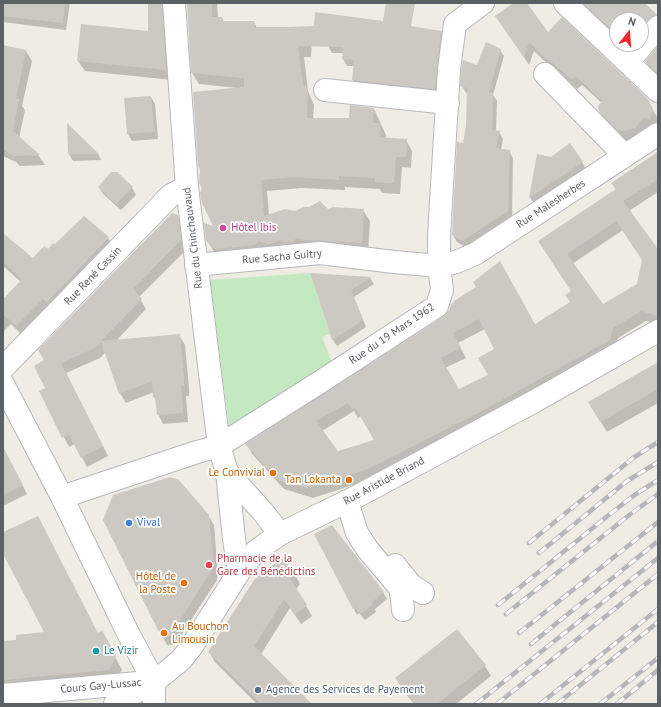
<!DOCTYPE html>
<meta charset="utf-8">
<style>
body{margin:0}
#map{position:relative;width:661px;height:707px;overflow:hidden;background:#efece4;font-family:"PT Sans",sans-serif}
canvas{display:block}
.frame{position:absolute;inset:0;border:4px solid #5c6166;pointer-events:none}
.north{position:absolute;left:609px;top:12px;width:40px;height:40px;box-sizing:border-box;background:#fff;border:1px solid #bec0c2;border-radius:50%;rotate:17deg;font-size:11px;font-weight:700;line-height:16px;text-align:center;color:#5c6166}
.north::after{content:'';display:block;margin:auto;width:14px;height:18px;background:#f2272d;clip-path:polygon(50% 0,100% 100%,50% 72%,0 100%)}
</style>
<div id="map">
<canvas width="661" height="707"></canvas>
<div class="frame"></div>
<div class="north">N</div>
</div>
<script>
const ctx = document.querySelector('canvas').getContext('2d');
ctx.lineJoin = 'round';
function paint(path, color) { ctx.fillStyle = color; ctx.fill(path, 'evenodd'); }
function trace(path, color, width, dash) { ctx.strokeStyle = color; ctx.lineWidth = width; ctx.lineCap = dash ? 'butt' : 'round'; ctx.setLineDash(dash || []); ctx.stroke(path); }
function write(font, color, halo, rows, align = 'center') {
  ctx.font = font + ' "PT Sans",sans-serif'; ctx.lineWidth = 3.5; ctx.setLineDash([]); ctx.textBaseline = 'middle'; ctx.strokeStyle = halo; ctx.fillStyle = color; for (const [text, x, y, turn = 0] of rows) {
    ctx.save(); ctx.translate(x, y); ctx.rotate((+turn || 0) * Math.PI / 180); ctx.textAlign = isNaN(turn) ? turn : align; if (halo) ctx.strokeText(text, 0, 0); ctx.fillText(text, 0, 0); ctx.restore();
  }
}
const green = new Path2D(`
 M310 273 330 334 322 337 332 362 229 426 210 280Z`);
const shadow = new Path2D(`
 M3 3H70L66 30 3 22Z
 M149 3H169L172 80 85 71 78 61 149 32Z
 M188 3H217L218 18H222L224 22H254L257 28 312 38 311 57H304L308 91 314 105 313 119H350L374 109 386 135V139L406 140 412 151 411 168 402 167 400 194 382 193 380 189 345 187V190L301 188 267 191 269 215 327 210H363L370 221 368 254 222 260 214 252 207 240 215 228 238 88 199 84 192 73Z
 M514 3H526L548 34 647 100 658 119 655 128 628 141 623 139 605 121 600 111 602 103 582 85 577 89 555 69 554 70 534 51 529 65 502 25Z
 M578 3H643L658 18 635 56 621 44H641V20H617V40Z
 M412 28 441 32 445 38 439 95 357 87 353 80 355 66H347L343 59 344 53H332L328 46Z
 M3 46 26 51 32 61 22 106 25 110 19 138 39 156 45 165 20 166 16 162 3 156Z
 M658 48V77L652 71 646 62Z
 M500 50 504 56 493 95 497 101 496 132H499L503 139 501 150 509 151 513 158 512 218 467 248 457 242 453 235 467 126 468 94 466 93 462 86 477 66Z
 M151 97 155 104 158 139 132 141 128 134Z
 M68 125 98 154 101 160 73 161 69 154Z
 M658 152V192L629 211 658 253V324L646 321 618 338 615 349 374 478 313 498 284 489 252 454 247 444 444 317 450 311 535 325 571 303 572 291 545 250 616 190 612 183ZM623 230 643 260 638 285 602 305 572 264ZM485 329 495 349 489 376 459 391 445 368 466 358 458 343ZM354 411 358 418 361 416 375 440 338 452 322 431Z
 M538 155 582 162 586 169 534 204 530 197Z
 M99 187 132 188 136 195 121 210 103 194Z
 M177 216 183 226 186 250 139 297 146 309 116 341 179 335 185 345 189 388V396H186L188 422 163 424 158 414 156 401 154 397V392L126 403 120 393 106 352 100 358 66 373 108 456 87 467 75 444 69 447 40 392 47 389 45 361Z
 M84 218 108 238 114 247 22 335 11 324 3 332V301L21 282 3 266V234L33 260 55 246Z
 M311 274 370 278 374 284 354 297 366 327 337 346 333 340Z
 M658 363V403L607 432 589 402Z
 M3 447 27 494 3 506Z
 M208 515 214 525 218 575 217 580 175 645H167L162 636Z
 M3 533 109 645 122 670 116 682 3 694V642L18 640 45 633 3 552Z
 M315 535 383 592 387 599 375 609 376 612 365 620 359 613 357 615Z
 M294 573 300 584 296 589 312 616 301 624 290 608 261 654 311 704H257L215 662 209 652Z
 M485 666 491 676 456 704H414L402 689 396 678Z`);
const building = new Path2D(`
 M3 3H65L63 23 3 16Z
 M148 3H162L166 70 77 61 81 24 148 31Z
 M187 3H212V17H222V21H254L255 27H287L314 26 315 12 383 21 386 3H415L411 26 441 31 435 89 352 80 354 60 342 59 343 47 298 46 303 86 306 85 307 93H308L307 118H349L350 105 374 108 373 123H381L379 137 407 139 406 157H396L394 183 375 182V178L339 176V180L294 177 261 180 264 216 285 209 295 211 304 207H309L320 201 328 209 333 207 364 209 362 243 305 240 297 238 292 242H286L279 240 273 243 268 244 258 241 255 245 215 249 206 241 204 223 213 226 202 203 200 193 202 188 199 183 200 170 198 165 193 92 244 87V78L191 73Z
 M513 3H527L548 32 562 17 648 99 653 109 650 119 644 117 635 128 622 131 617 130 599 111 598 106 602 101 576 76 572 80 549 60 548 61 529 42 524 57 495 16Z
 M583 3H645L657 15H654L649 19 641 28V20H617V35Z
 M486 42 501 49 489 92 493 93 492 130 500 131 496 148 510 150 508 211 463 241 452 235 457 142 463 143 466 126 467 88 460 86 461 70 463 60 477 65Z
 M3 45 26 50 16 99H19L13 131 40 155 13 156 3 149Z
 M658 46V74L645 61Z
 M151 96 155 132 127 134 124 98Z
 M67 123 99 154H68Z
 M570 143 583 162 529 198 537 154 551 157Z
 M658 152V179L623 201 658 249V316L641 311 613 328 610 340 480 412 368 469 307 488 278 480 245 444 444 316 449 310 451 304 454 302V301L476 287 473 282 500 261 535 324 570 302 565 295 571 291 538 241 616 189 611 183ZM616 221 642 260 637 284 603 304 567 254ZM479 319 494 349 478 358 488 375 459 389 441 358 461 348 453 333ZM348 403 352 409 355 407 374 440 338 451 316 421Z
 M111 172H117L133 187 116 204 98 187Z
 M172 213 178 215 181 240 133 289 142 299 101 341 180 334 184 378V386H181L183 413 157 415 155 397H153L152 381 119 394 101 342 95 348 61 363 103 446 81 458 69 435 62 438 39 391 45 388 34 366 44 360 38 350Z
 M84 216 109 237 47 302 43 299 16 326 3 314V299L22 279 3 262V233L33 258 44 246 48 249 53 243 55 244Z
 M310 273 371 277 351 290 363 320 332 340Z
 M658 362V389L600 422 588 402Z
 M3 447 23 485 3 495Z
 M170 477 179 480 209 515 214 565 212 570 170 636H161L103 520 113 495Z
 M38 516 98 633 102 630 116 656 109 670 3 680V641L16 640V635L44 632 3 554V532Z
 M332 525 384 592 372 602 373 604 361 614 355 607 353 609 314 534Z
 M282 557 295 573 290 578 307 605 295 614 284 599 254 646 312 704H261L208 652 254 580Z
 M457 629 486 665 437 704H415L395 678Z`);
const minor = new Path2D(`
 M174 3 187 187 219 446 227 472 234 539 239 572
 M565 3 658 91
 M628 62 658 27
 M545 74 625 156
 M325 90 448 103
 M196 265 320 253 394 262 439 266 456 262 475 254 658 134
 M3 368 171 195 187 187
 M3 384 62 497 127 631 154 682V704
 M227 472 263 512 280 534
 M62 497 197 452 219 446 317 384 437 306 442 290 439 266V236L449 69 455 24 483 3
 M347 501 357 533 368 550 400 588 402 599 403 610
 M395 565 411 585 423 593
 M3 695 149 682
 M115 704 154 682 181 660 192 646 239 572 256 551 280 534 354 498 535 401 658 331`);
const rail = new Path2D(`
 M529 543 633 458 658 442
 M539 553 627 481 658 462
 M498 605 610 514 633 496 658 480
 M506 614 628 516 658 494
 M519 633 658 522
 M531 644 658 541
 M476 704 658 558
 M497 704 658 574
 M540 704 658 609
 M557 704 658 622
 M600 704 658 658
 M617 704 658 670`);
const markers = [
 [223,228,4,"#d1479c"],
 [273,473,4,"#e8710a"],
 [349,480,4,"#e8710a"],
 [129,523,4,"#3f7fe0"],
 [209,565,4,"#e0444e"],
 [184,583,4,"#e8710a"],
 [164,633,4,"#e8710a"],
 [96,651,4,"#0f9aa8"],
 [258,690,4,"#5c6f8a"]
];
const streetNames = [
 ["Rue Malesherbes",551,204,-33],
 ["Rue du Chinchauvaud",193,238,-97],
 ["Rue Sacha Guitry",282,257,-5],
 ["Rue René Cassin",93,276,-46],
 ["Rue du 19 Mars 1962",392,334,-34],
 ["Rue Aristide Briand",384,481,-28],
 ["Cours Gay-Lussac",101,686,-5]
];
const hotelNames = [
 ["Hôtel Ibis",231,228]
];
const foodNames = [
 ["Le Convivial",265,473],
 ["Tan Lokanta",341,480],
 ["Hôtel de",176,577],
 ["la Poste",176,590],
 ["Au Bouchon",172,627,"left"],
 ["Limousin",172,640,"left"]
];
const shopNames = [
 ["Vival",137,523]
];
const healthNames = [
 ["Pharmacie de la",217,559],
 ["Gare des Bénédictins",217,572]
];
const cultureNames = [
 ["Le Vizir",104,651]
];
const serviceNames = [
 ["Agence des Services de Payement",266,690]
];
paint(green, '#c4e8bf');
paint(shadow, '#0003');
paint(building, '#ccc9c3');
trace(minor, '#b5b8bc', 24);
trace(minor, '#fff', 22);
trace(rail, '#b5b6b7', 4.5);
trace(rail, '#fff', 3, [9]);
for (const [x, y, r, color] of markers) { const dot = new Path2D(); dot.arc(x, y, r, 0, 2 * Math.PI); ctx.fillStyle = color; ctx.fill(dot); trace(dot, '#fff', 1.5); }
write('11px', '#5c6166', '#fff', streetNames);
write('11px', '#b23c85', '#fff', hotelNames, 'left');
write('11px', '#c56008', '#fff', foodNames, 'right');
write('11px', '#366cbe', '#fff', shopNames, 'left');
write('11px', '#be3a42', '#fff', healthNames, 'left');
write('11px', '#0d838f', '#fff', cultureNames, 'left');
write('11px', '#4e5e75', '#fff', serviceNames, 'left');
</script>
